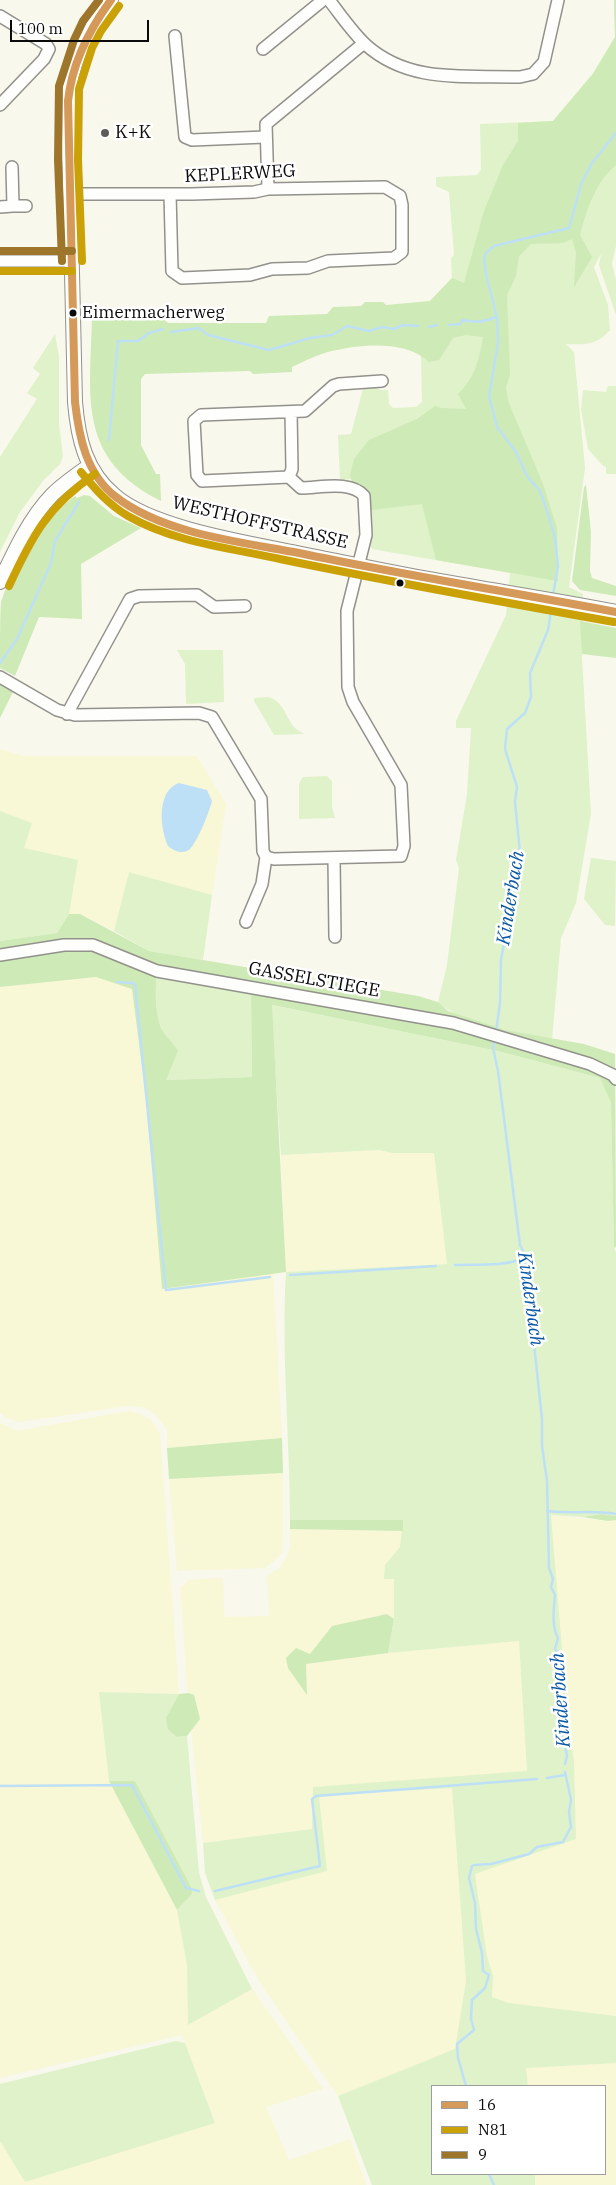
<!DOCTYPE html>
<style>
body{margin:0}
#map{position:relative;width:616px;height:2185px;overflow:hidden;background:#f9f8ec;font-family:"IBM Plex Serif",serif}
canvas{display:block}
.legend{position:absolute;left:431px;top:2085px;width:175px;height:90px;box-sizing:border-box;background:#fff;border:1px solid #9d9d9d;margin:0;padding:6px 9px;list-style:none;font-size:15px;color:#0a0a0a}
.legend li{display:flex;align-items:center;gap:10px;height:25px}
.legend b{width:25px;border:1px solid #9d9d9d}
.scale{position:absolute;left:10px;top:20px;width:139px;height:22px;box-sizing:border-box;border:2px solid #0a0a0a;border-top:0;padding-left:6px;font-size:15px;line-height:18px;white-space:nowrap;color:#0a0a0a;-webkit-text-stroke:4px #fff;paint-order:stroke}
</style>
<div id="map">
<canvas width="616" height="2185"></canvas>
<ul class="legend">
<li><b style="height:6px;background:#d59959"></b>16</li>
<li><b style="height:6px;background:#cba108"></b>N81</li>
<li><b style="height:6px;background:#9d762c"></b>9</li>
</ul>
<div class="scale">100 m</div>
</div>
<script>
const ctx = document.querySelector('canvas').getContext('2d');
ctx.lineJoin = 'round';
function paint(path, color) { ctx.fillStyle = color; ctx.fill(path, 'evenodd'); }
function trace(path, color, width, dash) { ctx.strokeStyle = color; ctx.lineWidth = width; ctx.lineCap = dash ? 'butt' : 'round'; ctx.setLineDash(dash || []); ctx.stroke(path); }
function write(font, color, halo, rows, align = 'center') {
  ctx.font = font + ' "IBM Plex Serif",serif'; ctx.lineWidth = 5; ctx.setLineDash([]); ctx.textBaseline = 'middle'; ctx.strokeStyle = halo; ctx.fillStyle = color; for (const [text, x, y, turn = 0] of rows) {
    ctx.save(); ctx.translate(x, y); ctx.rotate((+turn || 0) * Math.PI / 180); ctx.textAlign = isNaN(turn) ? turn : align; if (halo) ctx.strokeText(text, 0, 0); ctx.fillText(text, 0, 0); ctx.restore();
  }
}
const farmland = new Path2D(`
 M0 749 24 756H197L226 804 212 895 129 872 114 931 80 914H69L78 861 24 848 32 823 0 811Z
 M96 977 132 988 146 1099 162 1289 273 1272 282 1438 167 1448V1430L156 1415 143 1407 126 1406 20 1422 5 1417 0 1412V987Z
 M379 1150 393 1153H434L447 1264 286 1272 281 1155Z
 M129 1411 141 1414 151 1420 160 1434 179 1694 99 1692 109 1781 177 1910 187 1965 188 2025 252 1989 323 2089 266 2107 289 2160 350 2139 366 2185H0V2141L25 2182 215 2122 182 2035 0 2078V1423L17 1431Z
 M283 1473V1539L282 1553 274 1561 264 1568 177 1571 169 1479Z
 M550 1515 608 1521 616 1520V2016L509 2003 492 1997 493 1976 487 1956 475 1874 576 1839 574 1761 567 1712Z
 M290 1529 403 1531 400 1547 385 1566 394 1579V1619L387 1614 332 1626 310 1654 296 1648 307 1694 306 1664 388 1653 519 1641 527 1772 313 1787 312 1829 203 1843 191 1728 194 1695 188 1693 180 1588 188 1580 223 1578 224 1617 269 1616 267 1576 280 1568 286 1558 290 1548Z
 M452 1788 466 1981 455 2049 338 2096 259 1981 215 1900 327 1871 319 1796Z
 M616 2063V2185H535V2174H605V2086H528L526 2068Z`);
const green = new Path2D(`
 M614 0H616V246L612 264 616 280V315L599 265 601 254 594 267 608 305 610 330C598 345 584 345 566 344L574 352 585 468 569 587 583 594 582 657 591 814 576 903 561 938 552 1040C521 1033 460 1024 438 1002L447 965 459 868 456 860 467 794 471 728H456V721L506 615 510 573 372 549C369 543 371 540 371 533 372 513 374 490 352 482L351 479 340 480 338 435 351 434 364 385H374L380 390H388L389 404 393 408 416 407 422 402 421 354 430 301 452 278 451 258 454 255 449 192 436 186V177L477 175 481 170 480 124 553 121 593 73 615 37Z
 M55 334 59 356V424L63 456 60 464 43 481 20 512 0 552V457L37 399 27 393 40 374 33 368Z
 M608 386H616V474H606V467L603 466 588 449 581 409 583 390 606 392Z
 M177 650H223L224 702 186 704 185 664Z
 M269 697C285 703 285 717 295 728 298 731 302 732 304 734L274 735 254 701V698Z
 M327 776 332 781V807L335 818 299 819V784L303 777Z
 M0 811 32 823 24 848 78 860 69 914 57 933 0 941Z
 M591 858 616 861 615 926 605 925 584 899Z
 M129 872 212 895 203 960 149 951 114 931Z
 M157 972 234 984 251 995 252 1077 165 1080 178 1051C174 1043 165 1036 161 1028 155 1012 155 989 157 972Z
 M271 1005 498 1051 600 1078 611 1103 614 1248 616 1252V1516L602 1514 582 1517 551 1515 567 1712 574 1761 576 1839 475 1874 487 1956 493 1976 492 1997 509 2003 616 2016V2063L526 2068 528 2086H432V2174H535V2185H372L338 2096 455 2049 466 1981 452 1788 319 1796 327 1871 215 1900 205 1873 203 1843 312 1829 313 1787 527 1771 519 1641 388 1653 394 1619V1579H384L385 1565 400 1547 403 1520H290C290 1437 281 1354 286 1272L447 1264 434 1153H393L379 1150 281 1155Z
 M99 1692 179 1694 167 1717 177 1737 187 1736 199 1873 206 1897 252 1989 188 2025 187 1965 177 1910 192 1894 135 1781H109Z
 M176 2041 185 2043 215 2123 25 2182 0 2141V2084Z`);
const forest = new Path2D(`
 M614 0H616V165C596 181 586 211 580 235L592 257 574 287 576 252 572 239 563 243 531 244 519 256 516 276 507 295 510 375 506 387 508 401 543 484 557 528 558 581 436 560 422 504 371 510C370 496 366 488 352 482L350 475 354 459 369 440 417 419 435 406 441 408 466 409 458 394C475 378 479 360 483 337L466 335 453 338 439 360 429 362C406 340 361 344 332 351 318 354 305 361 292 367V372L253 374 250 371 145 374 141 379V445L156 474H160L161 501C77 459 90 398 92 317L165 315V320L168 323H266L269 316 327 314 333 307 361 306 365 302H383L386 305 430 301 452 278 464 283 484 211 503 165 518 141V123L553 121 593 74 615 37Z
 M586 485 591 532 590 571 592 578 616 586V596L580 590 572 581 584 487Z
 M84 495 90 496 114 516 141 528 81 564 82 619 39 617 15 676 0 668C0 652 0 615 1 602 13 565 44 519 75 496L77 498Z
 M580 621 616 628V658L582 654Z
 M0 684 13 692 0 718Z
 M69 914H80L149 951 418 996 438 1002 448 1011 505 1030 584 1044 615 1054 616 1247 614 1248 611 1103 600 1078 498 1051 272 1005 286 1272 162 1289 146 1099 132 989 96 977 0 987V941L57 933ZM157 972 234 984 251 995 252 1077 166 1080 178 1051C174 1043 165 1036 161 1028 155 1012 155 989 157 972Z
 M282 1438 283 1473 169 1479 167 1448Z
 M602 1514 616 1516V1520L608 1521 582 1517Z
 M290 1520H403V1531L290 1529Z
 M387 1614 394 1619 388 1653 306 1664 307 1695 288 1668 286 1658 296 1648 310 1654 332 1626Z
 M188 1693 194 1695 200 1719 187 1736 177 1737 168 1729 166 1718 179 1694Z
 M109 1781H135L191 1887 192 1894 177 1910Z`);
const water = new Path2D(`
 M179 783 207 790 212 801C210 810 195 849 187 851 180 854 173 850 168 846 160 829 156 791 179 783Z`);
const stream = new Path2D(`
 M449 325 460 324 463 320C475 323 485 322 496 317
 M429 327 437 325
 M171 332 199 328 208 335 269 350 310 338 332 335 347 326 369 331 382 327 394 329 403 325 418 326
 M109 440 118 341H138L149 333 163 329
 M553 595 558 566 555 538 545 505 540 491 527 476 516 452 497 427 489 396 498 343 497 318 486 274 484 259 486 253 494 246 569 228 581 184 592 163 616 133
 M0 663 17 639 51 563 55 541 79 502
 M117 982 133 983 135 985 166 1290 270 1277
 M496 1032 500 1003 501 960 520 853 515 802 517 787 505 749 507 729 525 713 531 697 530 673 548 630 552 606
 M494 1040 493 1048 498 1071 520 1245 524 1253 525 1279 536 1338 534 1344 542 1419V1446L547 1481 549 1568 553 1579 551 1587 555 1595C554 1608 551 1625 558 1638L555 1649 558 1653 556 1661 562 1675 559 1692 564 1719 563 1735 567 1756 565 1764
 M455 1265C470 1264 512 1267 523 1257
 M290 1275 436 1266
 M547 1511C570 1514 593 1510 616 1514
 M547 1778 565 1775
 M0 1786 132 1785 186 1888 199 1891
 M215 1891 320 1866 312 1799 316 1796 537 1779
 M466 2086 458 2058 457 2044 474 2030 471 2019 472 2000 485 1988 489 1975 483 1971 482 1953 476 1929 475 1903 469 1878 472 1866 474 1865 491 1864 529 1854 537 1847 563 1842 571 1827 569 1812 571 1800 565 1772
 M489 2174 494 2185`);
const minor = new Path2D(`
 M329 0C340 14 352 32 366 45 410 84 464 75 520 77L533 74 544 62 558 0
 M0 16 46 44 49 49 44 59 0 105
 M175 36 185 137 192 140 265 137
 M263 49 323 0
 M268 189 266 124 364 43
 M69 194H192L254 192 268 189 385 187 400 196 402 205V252L394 258 328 261 308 268 272 269 250 275 182 278 172 271 170 194
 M13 206H26
 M0 207 13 206 12 167
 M0 261H72
 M289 477 292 469 291 412
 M0 677 57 710 75 715 199 713 212 717 261 799 263 851 266 857 274 859 401 856 404 846 401 785 353 702 348 687 347 611 366 535 364 496C351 480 320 488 301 488L289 477 202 481 197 475 194 421 201 415 305 411 333 386 339 384 382 381
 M67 714 130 599 139 596 197 595 214 607 245 606
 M334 858 335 937
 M246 922 262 884 266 857
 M0 955 64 945H93L157 971 453 1023 590 1064 613 1075 616 1079`);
const tertiary = new Path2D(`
 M111 0C88 29 70 64 68 101L75 402C78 438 85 471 115 496 152 528 247 543 297 553 342 562 388 572 434 580 494 591 555 600 616 612
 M0 582C14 552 29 519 52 495 63 484 76 475 89 466`);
const bus1 = new Path2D(`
 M111 0C88 31 72 63 68 101L75 402C79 437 86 474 116 497 164 534 241 542 299 553 404 575 510 592 616 612`);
const bus2 = new Path2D(`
 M82 261 78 160 79 89 92 48 101 31 119 6
 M0 271H72
 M81 472C95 489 109 505 128 516 173 542 230 548 280 559 391 582 502 602 614 622
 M9 586C32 536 48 506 95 474`);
const bus3 = new Path2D(`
 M0 251H72
 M62 261 58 160 59 86 74 40 83 21 99 0`);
const markers = [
 [105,133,5,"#5e5d59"],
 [73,313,4.5,"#0a0a0a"],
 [400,583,4.5,"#0a0a0a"]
];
const busNames = [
 ["Eimermacherweg",82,313]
];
const poiNames = [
 ["K+K",115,133]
];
const streetNames = [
 ["KEPLERWEG",240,174,-3],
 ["WESTHOFFSTRASSE",260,523,13],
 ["GASSELSTIEGE",314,980,10]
];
const waterNames = [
 ["Kinderbach",511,898,-81],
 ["Kinderbach",530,1299,82],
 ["Kinderbach",561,1700,-94]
];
paint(farmland, '#f8f7d6');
paint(green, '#dff2c9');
paint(forest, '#ceeab6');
paint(water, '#bee0f7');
trace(stream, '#bee0f7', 2.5);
trace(minor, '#92918c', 14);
trace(tertiary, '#92918c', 16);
trace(minor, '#fefefc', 11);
trace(tertiary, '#fefefc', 14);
trace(bus1, '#d59959', 8);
trace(bus2, '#cba108', 8);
trace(bus3, '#9d762c', 8);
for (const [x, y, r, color] of markers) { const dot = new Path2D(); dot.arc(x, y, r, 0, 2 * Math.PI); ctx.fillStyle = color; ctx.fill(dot); trace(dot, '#fff', 2); }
write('17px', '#0a0a0a', '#fff', busNames, 'left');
write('18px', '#0a0a0a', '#fff', poiNames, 'left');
write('18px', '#0a0a0a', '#fff', streetNames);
write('italic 19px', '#0957a5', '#fff', waterNames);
</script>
